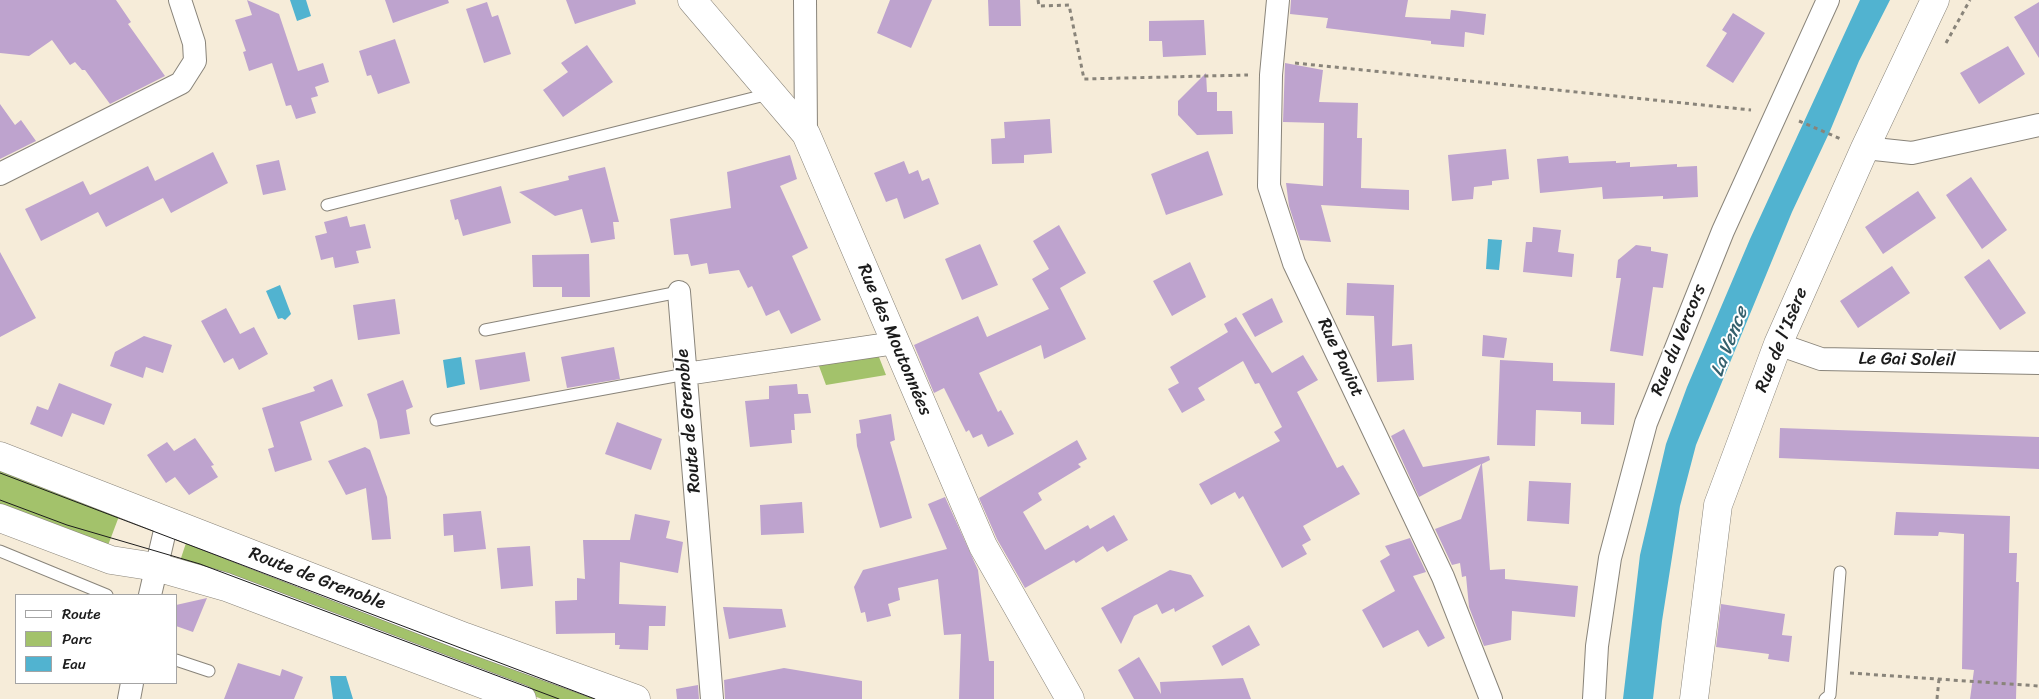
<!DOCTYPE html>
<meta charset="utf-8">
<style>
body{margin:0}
#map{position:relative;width:2039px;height:699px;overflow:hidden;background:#f6ecd9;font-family:Sriracha,sans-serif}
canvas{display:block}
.legend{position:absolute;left:15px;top:594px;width:162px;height:90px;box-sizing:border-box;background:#fff;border:1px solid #a4a4a4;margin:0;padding:6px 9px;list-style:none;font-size:15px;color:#1c1c1c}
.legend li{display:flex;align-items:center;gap:10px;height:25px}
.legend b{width:25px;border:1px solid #a4a4a4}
</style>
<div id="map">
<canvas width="2039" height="699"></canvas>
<ul class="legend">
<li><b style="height:6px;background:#fff"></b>Route</li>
<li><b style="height:14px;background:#a3c26b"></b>Parc</li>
<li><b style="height:14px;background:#51b3d0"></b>Eau</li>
</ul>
</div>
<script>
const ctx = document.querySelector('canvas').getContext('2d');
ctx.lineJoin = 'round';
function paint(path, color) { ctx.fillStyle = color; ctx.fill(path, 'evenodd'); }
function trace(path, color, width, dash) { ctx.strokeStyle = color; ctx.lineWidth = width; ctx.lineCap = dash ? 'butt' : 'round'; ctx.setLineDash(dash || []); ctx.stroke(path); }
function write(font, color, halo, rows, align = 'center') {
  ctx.font = font + ' Sriracha,sans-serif'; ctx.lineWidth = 4; ctx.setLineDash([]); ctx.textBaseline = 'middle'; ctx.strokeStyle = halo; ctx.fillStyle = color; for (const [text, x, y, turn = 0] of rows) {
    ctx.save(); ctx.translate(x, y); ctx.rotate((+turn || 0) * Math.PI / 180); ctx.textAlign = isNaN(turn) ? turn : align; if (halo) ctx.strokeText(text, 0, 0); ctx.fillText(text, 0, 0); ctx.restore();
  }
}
const green = new Path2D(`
 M877 352 886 375 826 385 816 358Z
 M0 465 121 511 107 548 0 508Z
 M186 543 610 699H542L185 565 180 561Z`);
const water = new Path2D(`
 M290 0H306L311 16 297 21Z
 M1860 0H1890L1859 61 1830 131 1792 212 1696 445 1680 506 1662 621 1653 699H1623L1640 555 1666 444 1687 387 1750 239Z
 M1488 239 1502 240 1499 270 1486 269Z
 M280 285 291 314 285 320 282 318 278 319 266 291Z
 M461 357 465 384 447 388 443 360Z
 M330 676H346L353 699H333Z`);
const building = new Path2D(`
 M0 0H116L131 22 128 24 165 76 110 104 85 70H82L75 62 70 65 52 40 29 56 0 53Z
 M247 0 279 14 298 71 323 63 329 82 315 87 318 96 311 98 316 113 296 119 291 105 286 106 272 63 249 71 243 52 246 51 235 20 252 15Z
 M385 0H448L449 3 393 23Z
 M566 0H635L636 4 575 24Z
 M890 0H932L911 48 877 33Z
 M988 0H1020L1021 26H989Z
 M1291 0H1408L1405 17 1450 19 1451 10 1486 14 1484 35 1465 32 1464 47 1431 44V41L1326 28 1328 18 1290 14Z
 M487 2 492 17 498 15 511 54 484 63 466 9Z
 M2039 2V58L2014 17Z
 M1733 13 1765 33 1733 83 1706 66 1727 33 1722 30Z
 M1204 20 1206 55 1163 57 1162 41H1149V21Z
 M395 39 410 83 378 94 371 75 367 76 359 51Z
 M587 45 613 82 563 117 543 90 568 72 561 63Z
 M2008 46 2025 74 1979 104 1960 73Z
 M1285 63 1323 70 1319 102 1358 103 1357 138H1362L1361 188 1409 190V210L1321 205 1331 242 1300 240 1289 206 1286 183 1323 186 1324 123 1283 122Z
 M1206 73 1207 92H1217V111H1232L1233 134 1197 135 1178 115V101Z
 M0 104 15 125 21 120 36 141 0 159Z
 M1050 119 1052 153 1024 155V163L992 164 991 139 1005 138 1004 122Z
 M1506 149 1509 179 1492 181V185L1474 187 1473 199 1452 201 1448 155Z
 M1208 151 1223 195 1166 215 1151 174Z
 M213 152 228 183 171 213 163 198 106 227 98 212 41 241 25 209 83 181 90 195 148 166 155 181Z
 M790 155 797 179 780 186 808 248 792 256 821 320 791 334 779 310 766 316 752 286 748 288 739 270 709 274 707 263 691 266 688 254 674 255 670 219 731 208 727 172Z
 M1568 156 1569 163 1616 161V163L1630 162V167L1677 164V167L1697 166 1698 197 1663 199V196L1603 199 1602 187 1540 193 1537 159Z
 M279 160 286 190 263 195 256 165Z
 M904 161 909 174 918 170 922 181 929 178 939 204 904 219 897 198 886 202 874 173Z
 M605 167 619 222H613L615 239 591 243 582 209 555 216 519 192 569 180 568 176Z
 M1971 177 2007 230 1982 249 1946 195Z
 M501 186 511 223 463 236 458 219 455 220 450 200Z
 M1918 191 1936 218 1883 254 1865 227Z
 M347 216 350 227 365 224 371 248 356 251 359 263 335 268 333 257 321 260 315 236 327 233 324 222Z
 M1059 225 1086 273 1060 288 1086 339 1044 359 1041 345 979 373 998 412 1001 410 1014 434 988 447 982 434 973 438 969 430 966 432 944 388 934 393 914 345 978 316 987 337 1049 309 1032 279 1049 269 1033 241Z
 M1533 227 1561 230 1558 252 1574 254 1572 277 1523 272 1526 242H1532Z
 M980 244 998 285 962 300 945 259Z
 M1636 245 1651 247V251L1668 254 1663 288 1653 287 1643 356 1610 351 1621 278H1616L1618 260Z
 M0 252 36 318 0 337Z
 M589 254 590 297H562V287H533L532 255Z
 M1989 259 2026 313 2000 330 1964 277Z
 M1190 262 1206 297 1172 316 1153 281Z
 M1892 266 1910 293 1858 328 1840 301Z
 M1347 283 1394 285 1392 346 1412 344 1414 380 1377 382 1374 316 1346 315Z
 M1272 298 1283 322 1255 337 1242 314Z
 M395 299 400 334 358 340 353 305Z
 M226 308 240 334 254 327 268 354 239 370 233 358 224 363 201 321Z
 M1236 317 1272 373 1303 355 1318 380 1297 392 1337 468 1343 465 1360 494 1303 526 1311 540 1302 545 1307 554 1282 568 1243 496 1239 499 1235 492 1211 505 1199 484 1280 441 1274 432 1282 427 1259 383 1255 384 1243 361 1198 388 1205 400 1182 413 1168 389 1179 383 1170 367 1228 332 1224 324Z
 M1483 335 1507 338 1504 358 1482 356Z
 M144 336 172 345 163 373 146 367 143 378 110 366 115 352Z
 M614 347 620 379 567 388 561 357Z
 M525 352 530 381 480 390 475 360Z
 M1500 360 1553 363V381L1615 383 1614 425 1581 424V412L1536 410 1535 446 1497 445Z
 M332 379 343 406 300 422 312 460 275 472 268 449 274 447 262 408 315 391 313 387Z
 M403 380 413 407 406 410 410 434 380 439 377 421 367 394Z
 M59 383 112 404 104 425 72 413 62 437 30 424 37 406 48 410Z
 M797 384 798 394H808L811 413 794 414 795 430H791L792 443 750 447 745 401 769 399V386Z
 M891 414 895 440 890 442 912 518 880 528 857 446 856 434 861 433 859 420Z
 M617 422 662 439 651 470 605 454Z
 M1780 428 2039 437V469L1779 458Z
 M1404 429 1423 467 1489 456 1490 460 1482 464 1490 570 1505 569V579L1578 586 1575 617 1512 611 1511 640 1484 646 1469 607 1466 576 1462 577 1460 563 1452 565 1435 529 1461 519 1481 464 1419 497 1391 436Z
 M195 438 214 465 211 466 218 477 189 495 175 477 166 483 147 455 167 442 174 451Z
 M1077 440 1087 459 1078 464 1081 467 1038 493 1042 500 1023 512 1045 550 1088 525 1090 529 1114 515 1128 540 1107 552 1103 546 1076 563 1074 560 1025 588 997 539 979 498Z
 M365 447 370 450 387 497 391 539 372 540 366 488 346 495 328 461Z
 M1529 481 1571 483 1569 524 1527 521Z
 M945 497 978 570 989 661H994V699H959L961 634 944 635 938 579 898 588 900 600 888 604 891 616 867 622 865 612 861 613 854 587 863 570 947 549 928 504Z
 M802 502 804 533 761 535 760 505Z
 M481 511 486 549 454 552 453 535 444 536 443 514Z
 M1896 512 2010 516 2009 553H2017L2016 582H2019L2016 699H1970L1974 670 1962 669 1964 534 1939 532 1938 536 1894 535Z
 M635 514 670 521 666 538 683 542 678 573 620 562 619 604 666 606 665 626H649L648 650 619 649 620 645H615V633L556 634 555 601 577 600V578L585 579 583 540H630Z
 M1410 538 1426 572 1413 576 1445 638 1428 647 1418 630 1383 648 1362 610 1395 591 1380 561 1390 555 1385 546Z
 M530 546 533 586 501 589 497 548Z
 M1170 570 1191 575 1204 596 1175 612 1174 608 1162 614 1157 604 1134 616 1121 644 1101 608Z
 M207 598 193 632 176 626V605Z
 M1721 604 1785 614 1782 635 1792 636 1789 662 1768 659 1769 654 1716 647Z
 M723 607 782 609 786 627 729 639Z
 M1249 625 1260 645 1222 666 1212 646Z
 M1139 657 1161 694 1160 682 1243 678 1251 699H1134L1118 670Z
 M238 663 280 676 282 669 303 677 294 699H224Z
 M784 668 862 681V699H725L724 680Z
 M698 685 699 699H677L676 689Z`);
const path = new Path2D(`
 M1038 0 1039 6 1069 5 1084 79 1248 75
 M1946 43 1970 0
 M1295 63 1751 110
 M1799 121 1841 139
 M1850 673 2039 686
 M1937 699 1939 679`);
const service = new Path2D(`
 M327 205 769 94
 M485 330 679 292
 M436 420 686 374
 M0 551 107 595
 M176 660 209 671
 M1825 699 1830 695 1840 572`);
const minor = new Path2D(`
 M805 0 806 134
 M1278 0 1271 75 1269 186 1294 263 1443 577 1491 699
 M1865 148 1912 153 2039 125
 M0 174 181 83 195 61 194 43 180 0
 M679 292 712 699
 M1778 344 1821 359 2039 363
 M686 374 895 343
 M150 595 167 522
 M129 699 132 683
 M1594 699 1597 646 1610 558 1646 423 1723 231 1828 0`);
const tertiary = new Path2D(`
 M692 0 806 134 983 546 1070 699
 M1694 699 1718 505 1778 344 1865 148 1935 0`);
const secondary = new Path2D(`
 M0 456 465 637 636 699
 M0 518 111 560 156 567 226 587 522 699`);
const tram = new Path2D(`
 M0 473 595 699
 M0 500 67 525 200 564 559 699`);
const streetNames = [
 ["Rue des Moutonnées",894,340,67],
 ["Rue du Vercors",1679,340,-68],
 ["Rue de l'Isère",1782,340,-68],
 ["Rue Paviot",1340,358,65],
 ["Le Gai Soleil",1907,360,1],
 ["Route de Grenoble",689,421,-95],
 ["Route de Grenoble",317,579,21]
];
const waterNames = [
 ["La Vence",1730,342,-69]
];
paint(green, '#a3c26b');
paint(water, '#51b3d0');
paint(building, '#bea3ce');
trace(service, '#89847a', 13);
trace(minor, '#89847a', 24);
trace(tertiary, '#89847a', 29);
trace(secondary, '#89847a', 29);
trace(path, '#89847a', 3, [4, 4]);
trace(service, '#fff', 11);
trace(minor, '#fff', 22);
trace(tertiary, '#fff', 28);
trace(secondary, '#fff', 28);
trace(tram, '#1c1c1c', 1);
write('18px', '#1c1c1c', '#fff', streetNames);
write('italic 19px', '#34606d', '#fff', waterNames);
</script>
